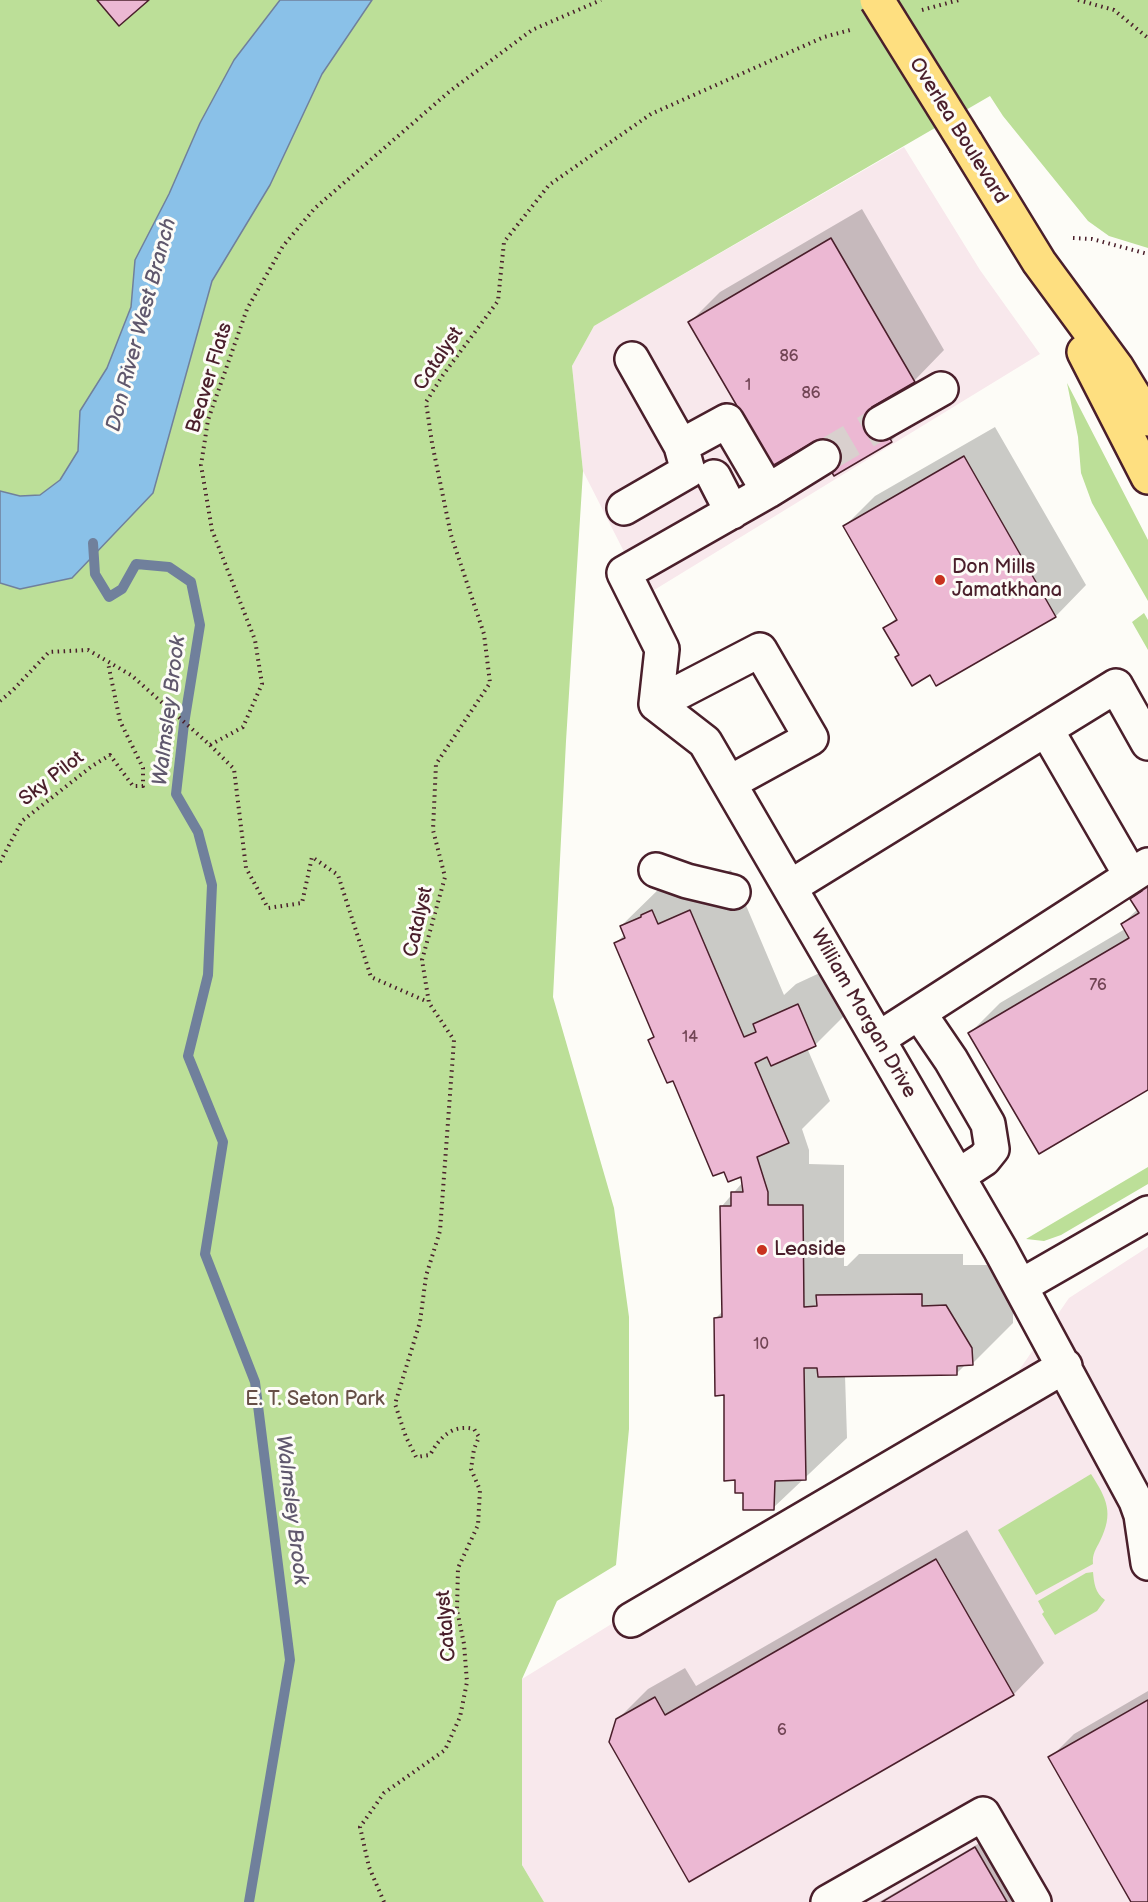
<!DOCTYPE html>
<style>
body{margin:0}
canvas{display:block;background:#fdfcf7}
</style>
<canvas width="1148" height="1902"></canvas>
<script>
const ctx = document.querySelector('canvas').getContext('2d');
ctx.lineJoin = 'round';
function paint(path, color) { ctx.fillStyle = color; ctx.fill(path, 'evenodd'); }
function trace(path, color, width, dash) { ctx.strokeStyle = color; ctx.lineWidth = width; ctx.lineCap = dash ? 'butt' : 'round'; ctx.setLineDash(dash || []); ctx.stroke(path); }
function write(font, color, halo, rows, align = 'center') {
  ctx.font = font + ' "Balsamiq Sans",sans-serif'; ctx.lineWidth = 6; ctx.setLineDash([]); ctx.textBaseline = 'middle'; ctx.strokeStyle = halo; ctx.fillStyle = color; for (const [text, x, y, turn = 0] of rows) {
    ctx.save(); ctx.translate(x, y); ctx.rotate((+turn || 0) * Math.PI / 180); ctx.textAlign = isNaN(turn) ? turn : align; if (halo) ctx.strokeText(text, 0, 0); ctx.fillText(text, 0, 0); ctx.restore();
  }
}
const built = new Path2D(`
 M904 147 980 270 1040 354 646 595 583 471 572 366 594 326Z
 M1148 1247V1902H544L522 1865V1679L1015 1376 1069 1298Z`);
const green = new Path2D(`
 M0 0H1148V248L1109 236 1088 221 1003 116 990 96 594 326 572 366 583 471 566 741 553 997 614 1208 629 1317V1429L616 1565 557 1601 522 1679V1865L544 1902H0Z
 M1067 383 1148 540V601L1092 503 1081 473 1078 437Z
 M1144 613 1148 620V650L1132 622Z
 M1148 1167V1184L1061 1235 1044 1241 1026 1239Z
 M1091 1474C1107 1499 1114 1513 1100 1541 1096 1549 1092 1554 1093 1564L1036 1595 998 1530Z
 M1093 1572C1094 1583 1095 1593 1105 1600L1097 1611 1055 1635 1042 1614 1044 1612 1038 1601 1086 1573Z`);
const water = new Path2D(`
 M280 0H372L322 74 270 185 212 281 153 493 72 578 20 589 0 583V491L20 496 40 495 60 480 78 451 80 411 107 368 131 307 135 260 169 194 200 123 234 60Z`);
const shadow = new Path2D(`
 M862 209 944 350 914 381 907 385 922 411 891 441 815 440 690 322 720 292Z
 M995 427 1086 585 1056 616 936 684 930 673 900 654 885 629 897 617 845 526 875 496Z
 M731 870 784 995 796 984 839 964 856 1004 815 1045 807 1048 830 1101 802 1129 809 1150V1164L844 1165V1266H847L859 1254H963V1265H987L1013 1306V1323L972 1364H966L957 1373 845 1375 847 1438 773 1508 744 1491 725 1394 716 1318 724 1310 722 1206 743 1182 742 1175 725 1170 650 1041 655 1035 616 943 625 934 621 926 663 885 699 884Z
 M1147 885 1148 1088 970 1033 1000 1003 1125 929 1122 924 1138 909 1132 899Z
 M967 1530 1044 1663 1014 1694 690 1880 617 1720 648 1689 685 1668 696 1686Z
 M1148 1691V1902H1133L1050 1758 1074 1734Z
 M983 1841 1019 1902H879Z`);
const stream = new Path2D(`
 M93 543 95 574 109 597 122 589 136 564 169 567 191 582 200 625 184 724 176 794 198 832 212 885 208 975 188 1056 223 1142 205 1254 255 1382 290 1660 249 1902`);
const building = new Path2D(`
 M97 0H149L119 26Z
 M831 238 915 382 872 407 892 442 834 476 814 442 772 466 688 322Z
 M964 456 1056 617 936 686 930 675 912 686 895 657 899 655 883 628 897 620 843 526Z
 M1148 873V1090L1039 1154 968 1033 1129 938 1121 924 1139 913 1130 899 1142 891 1141 889Z
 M652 910 658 924 690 910 744 1037 756 1032 753 1024 798 1004 816 1046 771 1066 767 1057 755 1063 789 1143 757 1157 768 1192V1205H803L804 1307 817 1306 816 1295 922 1294V1306L946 1305 972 1348 973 1365 957 1366V1375L818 1377 817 1368H804L806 1480 775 1481 774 1510H743V1493H735V1480L724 1481V1395L715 1396 714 1318 722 1317 720 1206H731V1192H743L741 1177 728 1182 724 1172 713 1176 673 1081 667 1083 648 1040 654 1037 614 943 625 938 620 926 641 917V915Z
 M936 1559 1014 1695 689 1882 609 1742 616 1719 655 1697 665 1715Z
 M1148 1700V1902H1131L1048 1757Z
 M975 1847 1007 1902H882Z`);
const minorTunnel = new Path2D(`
 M823 457 881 423`);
const path = new Path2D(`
 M1078 0 1114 10 1148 38
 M922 10 959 0
 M1073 238 1092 239 1148 254
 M0 701 13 690 49 652 88 650 131 675 210 745 243 727 262 684 255 640 212 530 201 465 208 420 247 309 283 246 315 208 450 91 532 30 601 0
 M210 745 234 769 246 868 268 908 302 903 312 857 338 875 371 977 428 1002
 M0 862 22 821 92 766 110 755 133 786H143V768L120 721 108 663
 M384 1902 369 1867 360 1827 384 1793 445 1750 460 1717 467 1682 464 1644 457 1610 458 1568 478 1525 480 1490 471 1469 474 1449 479 1437 474 1429C452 1424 440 1437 430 1455L416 1457 406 1437 395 1404 420 1322 426 1276 440 1231 454 1040 429 1003 422 960 445 877 433 830 436 764 490 683 484 634 451 535 432 443 426 402 443 375 498 301 504 242 549 185 651 114 824 37 854 29`);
const minor = new Path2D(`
 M632 359 681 446 727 421 768 491
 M881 423 941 389
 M714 477 732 512
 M624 508 688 471 681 446
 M656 704 705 742 1000 1249 1136 1501 1141 1515 1148 1563
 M656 704 662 649 624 573 768 491 823 457
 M656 704 760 650 811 738 729 783
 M1046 729 1131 876
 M656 870 687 881 733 892
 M790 887 1116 686 1148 743
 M919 1013 951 1060 988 1124 992 1149 984 1159 958 1176
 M878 1039 1148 865
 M1021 1286 1148 1213
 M631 1620 1065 1366
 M828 1902 983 1814 1034 1902`);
const major = new Path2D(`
 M966 143 1039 262 1117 368 1148 419
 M1084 352 1148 477`);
const majorBridge = new Path2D(`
 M877 0 966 143`);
const markers = [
 [940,580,6,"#c8321e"],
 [762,1250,6,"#c8321e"]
];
const numberNames = [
 ["86",789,357],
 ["1",748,386],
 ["86",811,394],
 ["76",1098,986],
 ["14",690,1038],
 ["10",761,1345],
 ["6",782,1731]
];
const streetNames = [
 ["Overlea Boulevard",958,131,58],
 ["Catalyst",439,359,-56],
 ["Beaver Flats",210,378,-73],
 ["Sky Pilot",52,779,-38],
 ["Catalyst",419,922,-77],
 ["William Morgan Drive",863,1014,60],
 ["Catalyst",447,1626,-95]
];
const poiNames = [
 ["Don Mills",952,568],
 ["Jamatkhana",952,591],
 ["Leaside",774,1250]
];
const parkNames = [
 ["E. T. Seton Park",315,1400]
];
const waterNames = [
 ["Don River West Branch",142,325,-75],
 ["Walmsley Brook",170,711,-83],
 ["Walmsley Brook",291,1510,83]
];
paint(built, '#f8e8ec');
paint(green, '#bcdf98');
paint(water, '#8ac1e8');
trace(water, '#70809c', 1.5);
paint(shadow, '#0003');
trace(stream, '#70809c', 10);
paint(building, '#ecb8d3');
trace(building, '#4a1f2b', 1.5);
trace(minorTunnel, '#d9d0ce', 33, [33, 16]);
trace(minor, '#4a1f2b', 38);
trace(major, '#4a1f2b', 38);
trace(path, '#4a1f2b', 4, [1.5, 4.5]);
trace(minor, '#fdfcf7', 33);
trace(major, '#fedf80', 33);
trace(majorBridge, '#4a1f2b', 38, []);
trace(majorBridge, '#fedf80', 33);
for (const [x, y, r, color] of markers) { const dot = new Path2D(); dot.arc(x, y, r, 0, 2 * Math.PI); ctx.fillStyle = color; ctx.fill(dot); trace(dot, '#fdfcf7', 2); }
write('16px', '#724555', null, numberNames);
write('20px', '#4a1f2b', '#fdfcf7', streetNames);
write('20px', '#4a1f2b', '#fdfcf7', poiNames, 'left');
write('20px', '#664f46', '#fdfcf7', parkNames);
write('italic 21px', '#60586d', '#fdfcf7', waterNames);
</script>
